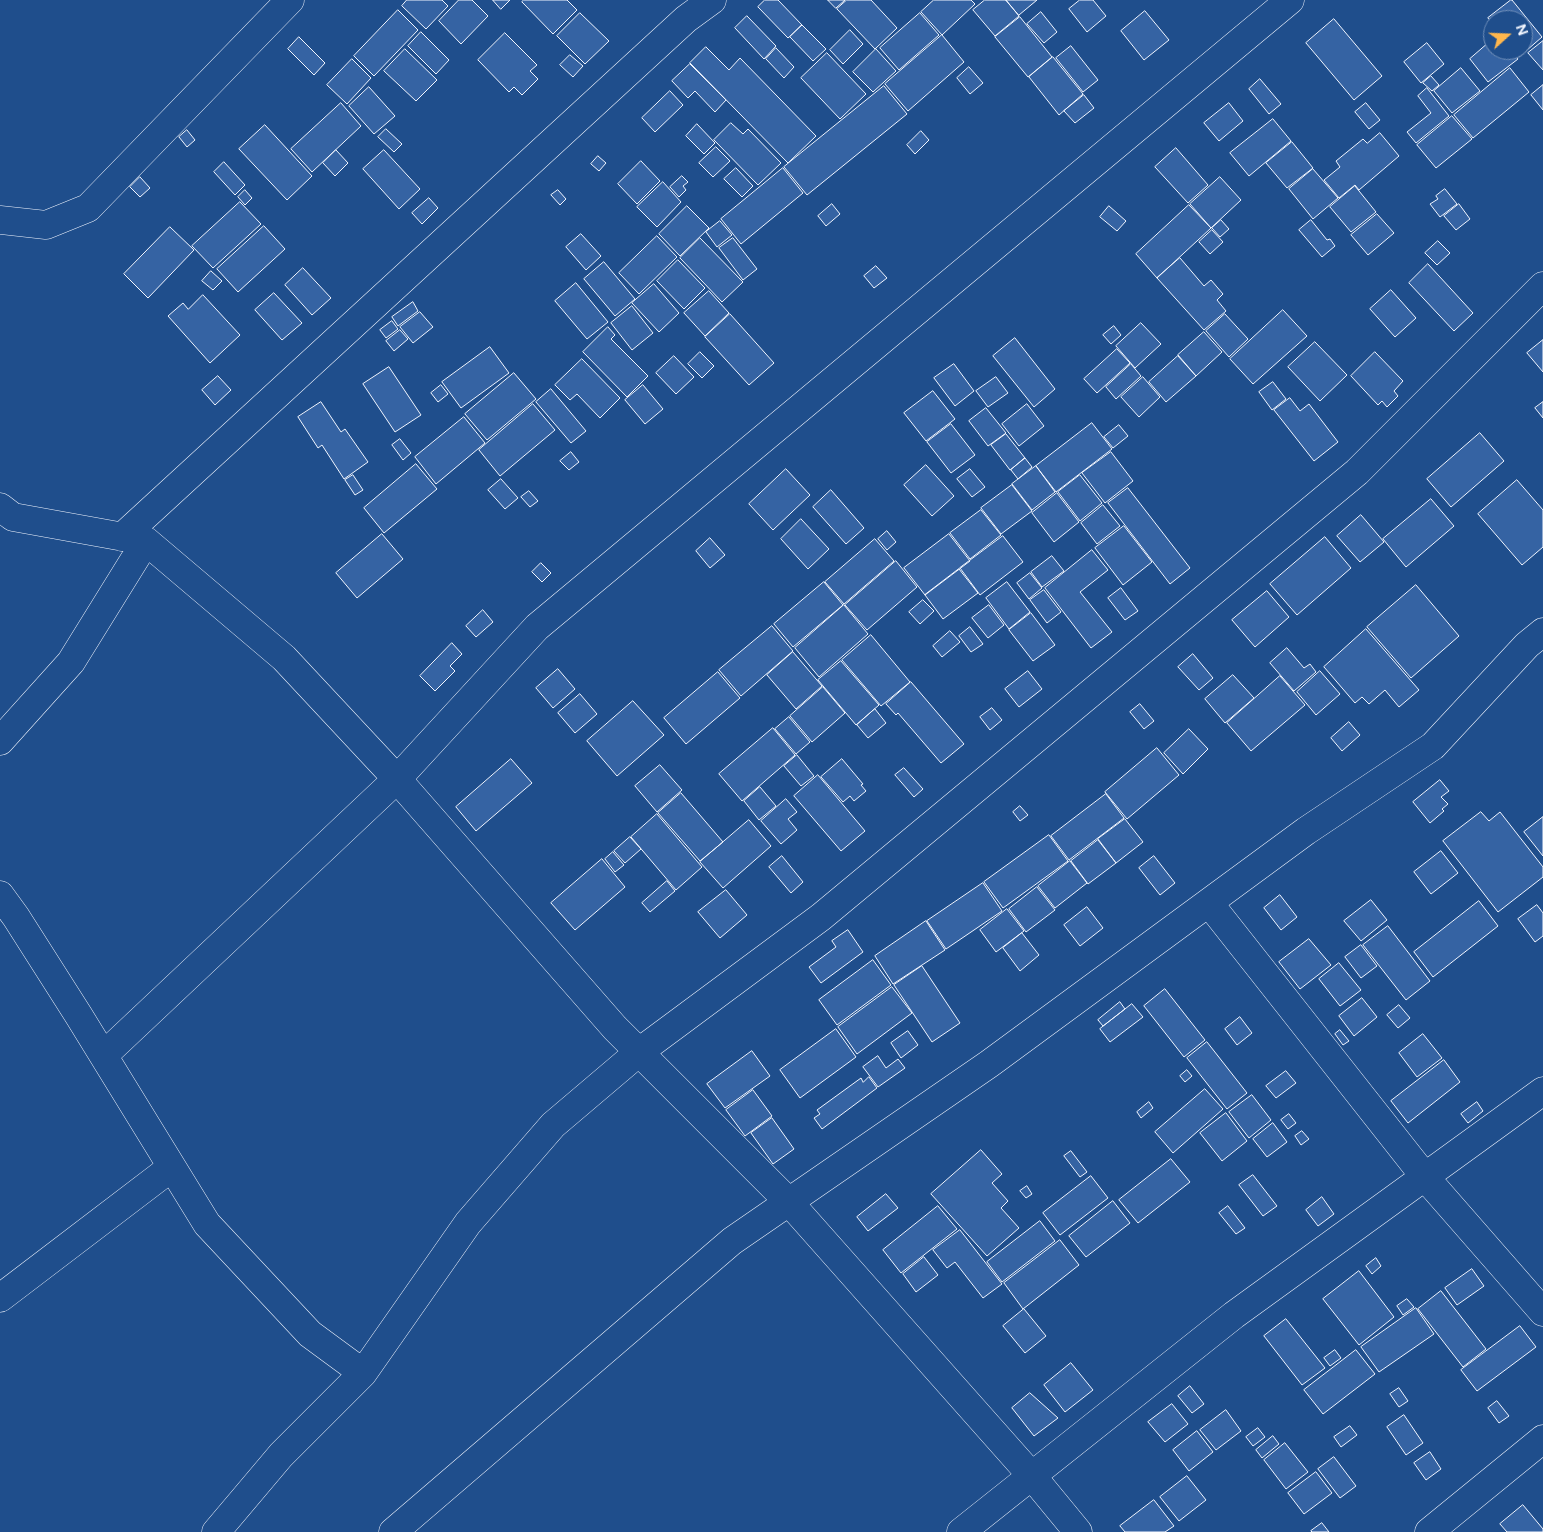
<!DOCTYPE html>
<style>
body{margin:0}
#map{position:relative;width:1543px;height:1532px;overflow:hidden;background:#1f4e8c;font-family:Figtree,sans-serif}
canvas{display:block}
.north{position:absolute;left:1483px;top:10px;width:50px;height:50px;box-sizing:border-box;background:#1f4e8c;border:1px solid #7391ba;border-radius:50%;rotate:70deg;font-size:14px;font-weight:700;line-height:20px;text-align:center;color:#f2f6ff}
.north::after{content:'';display:block;margin:auto;width:18px;height:22px;background:#ffb74d;clip-path:polygon(50% 0,100% 100%,50% 72%,0 100%)}
</style>
<div id="map">
<canvas width="1543" height="1532"></canvas>
<div class="north">N</div>
</div>
<script>
const ctx = document.querySelector('canvas').getContext('2d');
ctx.lineJoin = 'round';
function paint(path, color) { ctx.fillStyle = color; ctx.fill(path, 'evenodd'); }
function trace(path, color, width, dash) { ctx.strokeStyle = color; ctx.lineWidth = width; ctx.lineCap = dash ? 'butt' : 'round'; ctx.setLineDash(dash || []); ctx.stroke(path); }
const building = new Path2D(`
 M407 0H442L448 6 426 29 402 6Z
 M459 0H472L488 16 461 44 439 21Z
 M493 0H510L501 9Z
 M524 0H567L577 10 553 34 522 2Z
 M765 0H778L802 25 788 38 758 7Z
 M828 0H845L836 8Z
 M847 0H871L897 28 875 49 837 9Z
 M934 0H971L975 4 942 35 921 12Z
 M985 0H1006L1019 16 995 36 973 10Z
 M1006 0H1037L1019 15Z
 M1080 0H1093L1106 16 1087 32 1069 9Z
 M1511 0H1512L1542 37 1519 57 1514 50H1523V20H1493V24L1488 18Z
 M398 10 418 30 374 76 354 56Z
 M1145 11 1169 40 1144 60 1121 31Z
 M1041 12 1057 32 1044 43 1027 24Z
 M580 13 609 41 585 64 557 36Z
 M920 13 939 35 899 70 880 48Z
 M747 16 776 46 764 59 735 28Z
 M1020 17 1052 57 1028 77 995 37Z
 M1334 19 1382 76 1354 100 1306 43Z
 M802 25 826 49 813 61 790 37Z
 M850 30 863 44 843 64 830 50Z
 M421 32 449 60 436 74 408 46Z
 M505 33 537 65 530 71 538 79 522 95 514 87 509 92 478 60Z
 M942 35 964 62 908 111 885 84Z
 M299 37 325 63 314 75 288 49Z
 M1493 39V50H1511L1518 59 1488 82 1470 59Z
 M1543 41V70L1528 53Z
 M1427 43 1444 64 1421 83 1404 62Z
 M1071 46 1098 80 1083 92 1056 58Z
 M706 47 729 70 740 58 816 136 788 163 690 63Z
 M776 48 794 67 784 78 766 59Z
 M405 49 437 80 416 101 384 71Z
 M876 49 896 71 873 92 853 72Z
 M827 53 866 94 840 119 801 78Z
 M570 55 583 66 573 77 560 65Z
 M1053 57 1083 94 1059 115 1029 77Z
 M352 59 371 78 347 104 327 85Z
 M690 64 726 100 715 112 695 91 688 98 672 81Z
 M969 67 983 83 970 94 957 78Z
 M1461 68 1480 91 1452 113 1434 91Z
 M1510 68 1529 92 1473 138 1454 115Z
 M1431 76 1439 85 1432 91 1423 83Z
 M1260 79 1281 104 1269 114 1249 89Z
 M1543 85V110L1531 95Z
 M884 86 907 114 807 195 784 167Z
 M369 87 395 116 374 134 349 106Z
 M1427 88 1449 116 1416 143 1407 132 1431 113 1418 96Z
 M670 91 683 105 655 132 642 118Z
 M1084 95 1094 108 1075 123 1064 111Z
 M341 103 361 126 312 172 291 149Z
 M1229 103 1243 121 1219 141 1204 123Z
 M1366 103 1380 120 1369 129 1355 112Z
 M1452 116 1472 139 1436 168 1417 145Z
 M1273 119 1291 141 1249 176 1230 153Z
 M731 123 743 134 748 129 781 163 758 185 714 140Z
 M697 124 715 143 704 154 686 136Z
 M265 125 312 176 287 200 239 149Z
 M386 129 402 144 394 152 378 137Z
 M187 130 195 140 187 147 179 137Z
 M921 131 929 140 915 154 907 145Z
 M1380 133 1399 156 1359 190 1355 185 1339 198 1324 180 1340 167 1336 161 1363 139 1367 143Z
 M1292 142 1313 168 1287 188 1266 163Z
 M716 147 730 161 713 177 699 163Z
 M1176 148 1208 185 1188 203 1155 167Z
 M336 150 348 163 335 176 323 163Z
 M384 150 420 189 399 209 363 169Z
 M598 156 606 163 599 171 591 164Z
 M641 161 660 181 637 204 618 184Z
 M224 162 245 185 235 195 214 172Z
 M736 168 753 186 742 197 724 179Z
 M783 168 803 193 741 244 721 219Z
 M1313 169 1338 198 1313 219 1289 189Z
 M682 176 688 182 683 186 686 190 679 197 670 187Z
 M140 177 150 188 140 197 130 187Z
 M1220 177 1241 200 1211 228 1190 204Z
 M663 182 681 202 657 227 637 207Z
 M1355 186 1376 212 1351 232 1330 207Z
 M1445 189 1457 204 1440 217 1430 204 1438 199 1436 196Z
 M245 190 252 198 245 205 238 197Z
 M558 190 566 199 560 205 551 195Z
 M429 198 438 208 422 224 412 213Z
 M240 202 261 224 213 268 192 246Z
 M832 204 840 214 826 226 818 216Z
 M1459 204 1470 219 1456 230 1444 216Z
 M1189 205 1211 228 1157 278 1136 254Z
 M687 206 709 228 680 256 659 234Z
 M1109 206 1126 221 1117 231 1100 217Z
 M1377 214 1394 233 1368 255 1351 235Z
 M1221 220 1229 229 1220 237 1212 228Z
 M1311 220 1327 240 1330 239 1335 246 1322 257 1299 230Z
 M720 221 732 235 717 247 706 232Z
 M264 226 285 249 238 292 217 269Z
 M170 227 194 250 148 298 124 274Z
 M1212 230 1223 242 1210 254 1199 242Z
 M581 234 601 256 586 270 566 247Z
 M657 236 677 257 639 294 619 273Z
 M700 238 743 282 722 302 680 258Z
 M733 238 757 269 743 280 719 248Z
 M1438 241 1450 253 1437 265 1425 253Z
 M1180 258 1204 286 1211 280 1223 294 1217 300 1226 311 1204 330 1157 278Z
 M678 260 705 288 684 309 657 281Z
 M604 262 635 299 615 316 584 279Z
 M1428 264 1473 313 1454 331 1409 283Z
 M876 266 887 278 874 288 864 276Z
 M303 268 331 298 312 315 285 285Z
 M211 271 222 281 213 290 202 281Z
 M576 283 608 322 587 339 555 301Z
 M654 284 679 313 659 332 632 303Z
 M1391 290 1416 318 1395 337 1370 309Z
 M709 291 729 313 705 336 684 313Z
 M274 293 302 323 282 340 255 310Z
 M203 295 240 335 210 363 168 316 183 303 188 309Z
 M413 302 418 311 398 326 392 317Z
 M632 306 653 333 632 350 611 323Z
 M1283 310 1307 336 1253 384 1230 359Z
 M420 312 433 327 413 343 400 327Z
 M730 314 774 363 749 385 705 337Z
 M1225 314 1248 339 1229 357 1206 331Z
 M392 321 398 329 386 338 380 330Z
 M1141 323 1161 344 1135 368 1116 346Z
 M1114 326 1121 335 1111 344 1103 335Z
 M608 327 615 335 611 339 648 376 627 397 583 352Z
 M400 330 408 339 394 351 386 341Z
 M1204 332 1222 352 1196 376 1178 355Z
 M1015 338 1055 389 1034 407 993 356Z
 M1543 340V372L1527 353Z
 M1315 342 1347 375 1320 401 1288 367Z
 M490 347 509 373 461 408 442 382Z
 M1117 349 1130 363 1097 393 1084 379Z
 M700 352 714 366 702 378 688 364Z
 M1375 352 1403 381 1394 391 1398 396 1387 407 1382 401 1378 405 1351 376Z
 M674 356 694 377 676 394 656 373Z
 M1178 356 1196 376 1166 402 1149 382Z
 M582 359 620 398 600 418 577 394 570 400 555 385Z
 M954 364 974 391 955 406 934 378Z
 M1131 364 1141 376 1116 399 1106 387Z
 M389 367 421 415 395 432 363 384Z
 M514 373 536 399 487 440 465 414Z
 M218 376 231 390 215 405 202 390Z
 M996 377 1008 393 988 407 976 391Z
 M1143 377 1160 397 1139 417 1121 397Z
 M1273 382 1286 399 1272 410 1259 392Z
 M441 385 448 394 438 402 431 393Z
 M643 385 663 409 645 424 625 400Z
 M551 389 586 431 571 443 536 402Z
 M933 391 955 419 926 441 904 413Z
 M1290 398 1300 411 1309 404 1338 442 1314 461 1274 410Z
 M321 402 341 432 345 429 368 462 344 479 322 445 318 448 298 417Z
 M1543 402V418L1535 408Z
 M533 404 555 430 500 476 479 450Z
 M1027 404 1044 426 1019 446 1002 424Z
 M986 408 1006 433 988 446 969 421Z
 M464 417 485 443 436 484 415 457Z
 M1092 423 1112 449 1056 492 1036 466Z
 M951 424 975 455 951 473 927 442Z
 M1119 425 1128 436 1113 448 1104 437Z
 M1480 433 1504 461 1451 507 1427 479Z
 M1006 434 1025 458 1010 470 991 445Z
 M400 439 411 453 403 460 392 445Z
 M571 452 579 462 569 470 560 461Z
 M1111 452 1133 481 1105 503 1082 473Z
 M1025 458 1032 467 1018 479 1011 470Z
 M416 464 437 489 384 533 364 508Z
 M926 465 954 496 932 516 904 485Z
 M1036 466 1055 492 1032 510 1012 484Z
 M786 469 810 495 773 530 749 504Z
 M970 469 985 487 972 497 957 479Z
 M353 475 363 490 355 495 345 480Z
 M1080 475 1102 503 1080 521 1058 492Z
 M501 479 518 498 505 509 488 490Z
 M1517 480 1543 510V547L1522 565 1478 514Z
 M1012 485 1032 511 1001 534 981 508Z
 M1128 488 1190 568 1170 584 1108 503Z
 M831 490 864 528 846 544 813 507Z
 M529 491 538 501 530 507 521 497Z
 M1057 493 1079 522 1054 542 1032 513Z
 M1431 499 1454 526 1406 567 1383 539Z
 M1103 505 1120 526 1097 544 1081 523Z
 M981 510 1001 535 970 559 950 533Z
 M1361 515 1384 542 1360 562 1337 536Z
 M801 519 829 549 808 569 781 539Z
 M1124 526 1152 562 1123 585 1095 548Z
 M887 531 896 542 887 550 878 539Z
 M382 534 403 559 357 598 336 573Z
 M949 534 970 561 925 595 904 568Z
 M1003 536 1023 562 980 595 960 568Z
 M1325 537 1351 568 1297 615 1270 584Z
 M710 538 725 555 710 568 696 551Z
 M875 539 894 561 844 604 825 582Z
 M1092 550 1108 570 1080 592 1112 632 1091 648 1045 588Z
 M1052 556 1064 571 1042 587 1031 572Z
 M896 561 917 587 867 630 845 605Z
 M541 563 551 573 542 582 532 572Z
 M959 569 978 593 943 619 925 595Z
 M1030 573 1042 588 1029 599 1017 583Z
 M824 582 843 605 793 647 774 624Z
 M1007 582 1030 612 1009 629 986 598Z
 M1416 585 1459 636 1411 678 1367 627Z
 M1121 588 1138 611 1125 620 1108 598Z
 M1044 590 1061 612 1047 623 1030 600Z
 M1267 591 1289 617 1255 647 1232 620Z
 M923 600 934 611 920 624 909 612Z
 M844 605 868 634 819 677 795 648Z
 M989 605 1004 625 988 638 972 618Z
 M483 610 493 622 476 637 466 626Z
 M1031 613 1055 645 1033 661 1009 630Z
 M772 626 793 651 741 696 719 670Z
 M970 627 983 644 971 652 959 636Z
 M1366 629 1419 690 1399 707 1385 690 1369 704 1362 697 1355 703 1324 667Z
 M950 631 960 642 942 657 933 646Z
 M871 635 910 682 881 706 842 660Z
 M452 643 462 654 450 666 455 671 435 691 420 676Z
 M1287 648 1304 668 1310 664 1316 672 1294 691 1270 663Z
 M793 652 822 686 796 709 767 675Z
 M1193 654 1213 678 1199 690 1178 667Z
 M841 661 879 705 856 725 818 680Z
 M558 669 575 689 553 708 536 688Z
 M1028 671 1042 689 1019 707 1005 689Z
 M1320 671 1340 694 1316 715 1297 692Z
 M718 672 740 698 686 744 664 718Z
 M1233 675 1254 698 1225 723 1205 699Z
 M1280 676 1305 705 1251 751 1227 723Z
 M911 682 964 744 941 763 898 713 896 715 886 704Z
 M823 687 845 713 812 742 790 716Z
 M580 694 597 714 575 733 558 713Z
 M633 701 664 735 617 776 587 741Z
 M1140 704 1154 721 1144 729 1130 712Z
 M992 708 1002 720 990 730 980 717Z
 M875 709 886 723 868 738 857 725Z
 M789 717 810 742 796 754 775 729Z
 M1349 722 1360 735 1342 751 1331 738Z
 M773 728 795 755 742 801 719 774Z
 M1189 729 1208 749 1183 774 1164 753Z
 M1157 748 1179 775 1127 819 1105 792Z
 M797 755 814 776 801 786 784 766Z
 M511 759 532 783 476 831 456 807Z
 M842 759 863 784 861 785 866 791 854 801 850 796 843 802 821 777Z
 M660 765 682 790 657 812 635 786Z
 M904 768 923 789 914 797 895 775Z
 M818 775 865 831 841 851 794 796Z
 M1440 780 1449 791 1441 797 1448 804 1442 809 1444 811 1430 823 1413 802Z
 M760 787 776 806 759 820 744 801Z
 M681 793 723 842 700 861 658 813Z
 M1106 794 1124 818 1069 860 1051 836Z
 M786 799 797 812 788 819 797 830 781 844 761 821Z
 M1020 806 1028 815 1020 821 1013 812Z
 M1481 812 1489 821 1500 812 1543 867V877L1498 912 1443 841Z
 M657 814 702 867 676 890 631 837Z
 M1543 817V856L1524 832Z
 M1125 819 1143 842 1116 863 1098 839Z
 M749 820 771 846 723 888 700 862Z
 M1049 835 1068 861 1003 908 984 882Z
 M630 837 641 849 625 863 614 851Z
 M1098 840 1116 863 1088 884 1071 861Z
 M1441 851 1458 873 1431 894 1414 872Z
 M613 852 624 865 615 872 605 859Z
 M782 856 803 882 791 893 769 867Z
 M1154 856 1175 883 1160 895 1139 868Z
 M602 859 625 887 575 930 551 903Z
 M1070 861 1087 883 1055 908 1038 886Z
 M667 881 675 891 650 912 642 903Z
 M983 883 1002 911 946 949 927 921Z
 M1037 887 1055 910 1026 932 1009 909Z
 M726 890 747 915 720 938 698 912Z
 M1280 895 1297 917 1281 930 1264 908Z
 M1371 900 1387 920 1361 941 1344 921Z
 M1479 901 1498 926 1433 977 1414 952Z
 M1537 905 1543 913V936L1535 942 1518 919Z
 M1087 907 1103 928 1080 946 1064 925Z
 M1007 909 1024 931 996 952 980 930Z
 M926 921 945 950 893 984 875 956Z
 M1388 926 1430 981 1406 1000 1363 945Z
 M848 930 863 952 821 983 809 967 836 947 832 941Z
 M1022 933 1039 955 1020 971 1003 948Z
 M1309 939 1331 965 1300 989 1279 962Z
 M1361 945 1377 966 1361 978 1345 957Z
 M873 960 891 985 837 1025 819 1000Z
 M1339 963 1361 990 1340 1006 1319 979Z
 M922 966 960 1023 932 1042 894 985Z
 M892 987 912 1013 857 1054 838 1027Z
 M1165 989 1205 1040 1184 1057 1144 1006Z
 M1362 998 1377 1017 1354 1036 1339 1016Z
 M1120 1002 1125 1009 1103 1026 1098 1020Z
 M1132 1004 1143 1017 1110 1042 1100 1029Z
 M1399 1005 1410 1018 1398 1028 1387 1015Z
 M1240 1017 1252 1033 1237 1045 1225 1029Z
 M836 1029 856 1057 800 1098 780 1070Z
 M1340 1030 1349 1041 1343 1045 1335 1034Z
 M908 1031 918 1045 901 1058 891 1043Z
 M1423 1034 1442 1058 1417 1077 1399 1053Z
 M1207 1042 1247 1093 1227 1109 1187 1058Z
 M752 1051 770 1076 725 1108 707 1084Z
 M878 1056 886 1068 898 1059 905 1068 878 1087 863 1067Z
 M1444 1060 1460 1082 1408 1123 1391 1101Z
 M1187 1070 1192 1076 1185 1082 1180 1076Z
 M1286 1071 1296 1083 1276 1098 1266 1086Z
 M869 1077 877 1088 822 1129 814 1118 820 1114 817 1110 861 1078 863 1082Z
 M1205 1089 1223 1109 1173 1153 1155 1132Z
 M753 1090 772 1116 745 1136 726 1110Z
 M1252 1095 1271 1120 1249 1138 1229 1112Z
 M1149 1102 1153 1108 1141 1118 1137 1112Z
 M1477 1102 1483 1111 1468 1123 1461 1114Z
 M1226 1113 1247 1141 1222 1161 1200 1133Z
 M1289 1114 1296 1123 1288 1129 1281 1120Z
 M772 1118 794 1149 773 1164 751 1133Z
 M1273 1123 1287 1142 1267 1157 1253 1139Z
 M1302 1131 1309 1139 1301 1145 1295 1136Z
 M981 1150 1002 1174 992 1183 1008 1201 1001 1208 1019 1228 987 1256 931 1194Z
 M1071 1151 1087 1172 1080 1177 1064 1156Z
 M1171 1159 1190 1182 1138 1223 1119 1200Z
 M1253 1175 1277 1206 1263 1216 1239 1185Z
 M1091 1176 1108 1198 1060 1235 1043 1213Z
 M1027 1186 1032 1194 1026 1198 1020 1191Z
 M886 1194 898 1208 868 1231 857 1217Z
 M1322 1197 1334 1214 1318 1226 1306 1210Z
 M1113 1201 1130 1223 1086 1257 1069 1236Z
 M938 1206 957 1229 901 1273 883 1250Z
 M1228 1206 1245 1228 1236 1234 1219 1213Z
 M1040 1221 1055 1241 1002 1282 987 1262Z
 M960 1230 1002 1284 983 1298 955 1262 947 1268 933 1250Z
 M1060 1240 1079 1265 1023 1309 1004 1283Z
 M924 1257 938 1275 916 1292 903 1274Z
 M1376 1258 1381 1266 1372 1274 1366 1266Z
 M1472 1269 1484 1286 1457 1305 1445 1288Z
 M1359 1271 1394 1317 1359 1345 1323 1299Z
 M1441 1291 1486 1349 1463 1367 1418 1309Z
 M1407 1299 1414 1307 1403 1315 1397 1306Z
 M1416 1308 1434 1334 1379 1372 1361 1347Z
 M1024 1309 1046 1336 1025 1353 1003 1326Z
 M1286 1319 1325 1368 1302 1385 1264 1336Z
 M1520 1326 1536 1347 1477 1391 1461 1370Z
 M1335 1350 1341 1358 1330 1366 1324 1358Z
 M1356 1350 1375 1374 1323 1414 1304 1390Z
 M1071 1363 1093 1390 1065 1412 1044 1385Z
 M1190 1386 1204 1404 1192 1413 1178 1396Z
 M1399 1388 1408 1401 1399 1407 1390 1394Z
 M1030 1393 1058 1418 1034 1436 1012 1408Z
 M1497 1401 1509 1416 1499 1423 1488 1408Z
 M1172 1404 1188 1424 1165 1442 1148 1422Z
 M1226 1410 1241 1431 1216 1450 1200 1430Z
 M1404 1415 1423 1443 1406 1455 1387 1427Z
 M1350 1426 1357 1435 1341 1447 1334 1437Z
 M1258 1428 1265 1437 1253 1446 1246 1437Z
 M1197 1431 1213 1452 1189 1471 1173 1450Z
 M1273 1436 1279 1444 1262 1458 1256 1450Z
 M1285 1443 1308 1472 1286 1489 1264 1460Z
 M1430 1452 1441 1469 1426 1480 1414 1463Z
 M1334 1457 1356 1486 1340 1498 1318 1469Z
 M1316 1472 1332 1493 1304 1514 1288 1493Z
 M1187 1476 1206 1500 1179 1521 1160 1497Z
 M1154 1500 1174 1526 1165 1532H1125L1120 1526Z
 M1523 1505 1543 1529V1532H1507L1500 1524Z
 M1322 1523 1329 1532H1312L1311 1531Z`);
const minor = new Path2D(`
 M0 220 46 225 88 208 290 0
 M0 507 13 517 146 541 284 658 397 779 615 1028 789 1202 1032 1476 1078 1532
 M122 537 686 19 712 0
 M0 741 71 662 146 541
 M0 895 16 917 79 1016 207 1224 310 1334 363 1373
 M1209 903 1425 1177 1543 1312
 M104 1055 397 779 537 627 1290 0
 M0 1298 172 1167
 M216 1532 281 1455 363 1373 468 1223 553 1125 639 1052 821 917 1357 472 1543 286
 M393 1532 732 1241 989 1064 1306 831 1433 746 1527 645 1543 632
 M961 1532 1234 1315 1543 1091
 M1429 1532 1543 1439`);
paint(building, '#3563a3');
trace(building, '#f2f6ff', 1);
trace(minor, '#f2f6ff', 29);
trace(minor, '#1f4e8c', 28);
</script>
